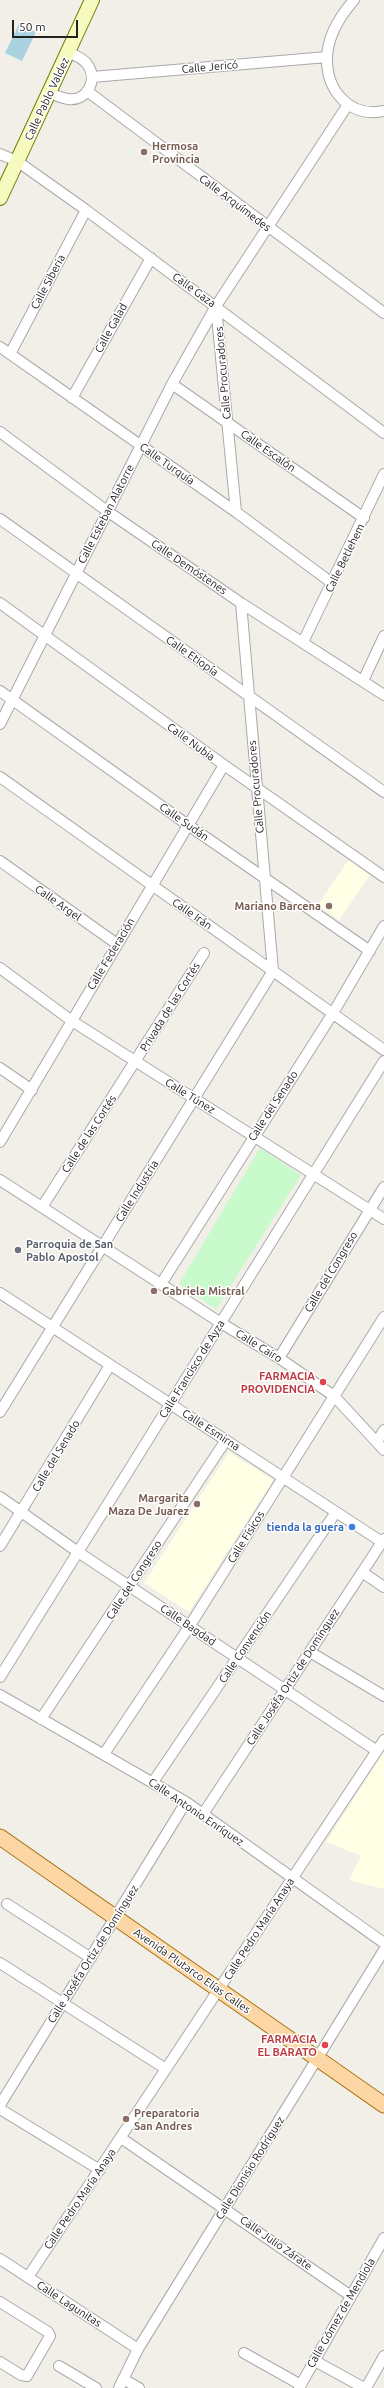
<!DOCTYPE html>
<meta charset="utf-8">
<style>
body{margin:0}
#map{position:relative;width:384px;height:2388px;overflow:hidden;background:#f2efe9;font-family:Ubuntu,sans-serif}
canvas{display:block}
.scale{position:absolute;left:12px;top:20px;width:66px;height:18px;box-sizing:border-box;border:2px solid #222;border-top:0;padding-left:5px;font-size:12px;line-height:14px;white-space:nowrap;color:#222;-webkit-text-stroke:3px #fff;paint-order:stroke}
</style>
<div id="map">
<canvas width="384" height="2388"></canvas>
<div class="scale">50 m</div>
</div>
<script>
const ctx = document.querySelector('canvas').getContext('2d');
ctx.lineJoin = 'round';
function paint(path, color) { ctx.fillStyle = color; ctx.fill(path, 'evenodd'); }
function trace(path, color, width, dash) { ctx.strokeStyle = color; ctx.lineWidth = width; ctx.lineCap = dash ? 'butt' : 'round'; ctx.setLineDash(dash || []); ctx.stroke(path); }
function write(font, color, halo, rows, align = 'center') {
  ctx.font = font + ' Ubuntu,sans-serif'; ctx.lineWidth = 3; ctx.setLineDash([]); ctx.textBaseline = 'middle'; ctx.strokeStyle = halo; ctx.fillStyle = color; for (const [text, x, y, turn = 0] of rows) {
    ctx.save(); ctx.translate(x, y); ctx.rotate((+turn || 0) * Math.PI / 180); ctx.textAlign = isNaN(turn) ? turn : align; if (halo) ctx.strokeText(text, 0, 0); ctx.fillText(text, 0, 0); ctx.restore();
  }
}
const education = new Path2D(`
 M349 859 370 875 339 920 318 905Z
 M229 1452 273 1480 189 1612 144 1583Z
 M384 1752V1889L349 1880 361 1856 326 1842Z`);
const park = new Path2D(`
 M260 1148 301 1175 216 1309 179 1284Z`);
const water = new Path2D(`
 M19 24 36 32 22 61 5 53Z`);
const street = new Path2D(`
 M354 0C340 16 328 36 327 57 326 91 350 118 384 111
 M92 77 327 57
 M87 91 384 313
 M49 93C55 95 62 98 68 99 87 102 99 79 87 64 83 58 75 56 69 52
 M0 154 17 161 86 210 384 433
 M216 306 236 512
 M0 347 236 512 332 583
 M10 354 86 210
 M172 384 364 518
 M72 398 151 258
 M0 432 107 511 241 603 384 695
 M0 519 384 792
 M0 603 224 765 384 877
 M303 642 384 474
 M363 681 384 636
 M0 691 188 825 370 951
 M0 724 172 384 216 306 347 106
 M0 777 384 1050
 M0 861 117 944
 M0 968 72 1021 384 1219
 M0 1068 32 1090
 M0 1142 224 765
 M0 1180 221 1323 279 1358 334 1396 384 1450
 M42 1207 204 953
 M161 1284 333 1013 384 926
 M0 1293 382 1542
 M279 1358 384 1187
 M0 1412 273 971 241 603
 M377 1442 384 1430
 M0 1497 78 1552 377 1751
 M0 1546 110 1365
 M362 1572 384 1587
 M310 1652 384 1696
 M0 1677 384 1061
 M0 1695 186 1802 384 1943
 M41 1719 226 1440
 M104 1754 189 1627 384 1317
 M153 1782 336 1512
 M203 1814 384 1539
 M7 1904 91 1958
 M0 1963 166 2069
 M0 2105 186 1802
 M0 2109 100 2170
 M121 2138 351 2296
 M0 2259 138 2349
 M28 2277 384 1740
 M0 2302 48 2332 50 2336 27 2376 21 2375 0 2362
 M244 2353 301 2385
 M315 2361 364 2388
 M59 2366 96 2388
 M123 2379 139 2388
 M119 2388 138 2349 384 1950
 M299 2388 384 2238
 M366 2388 384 2356`);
const secondary = new Path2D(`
 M0 198 92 0`);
const primary = new Path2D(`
 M0 1837 384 2105`);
const markers = [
 [144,152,4,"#8d6e63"],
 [329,906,4,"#8d6e63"],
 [18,1250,4,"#6b7280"],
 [154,1291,4,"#8d6e63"],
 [323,1382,4,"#e0444e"],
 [197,1504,4,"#8d6e63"],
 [352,1527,4,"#3f7fe0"],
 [325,2045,4,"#e0444e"],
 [126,2119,4,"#8d6e63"]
];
const streetNames = [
 ["Calle Jericó",210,67,-5],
 ["Calle Pablo Valdez",47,99,-65],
 ["Calle Arquímedes",235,203,37],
 ["Calle Siberia",48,282,-62],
 ["Calle Gaza",194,290,36],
 ["Calle Galad",111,328,-61],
 ["Calle Procuradores",223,373,-95],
 ["Calle Escalón",268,451,35],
 ["Calle Turquía",167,464,35],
 ["Calle Esteban Alatorre",106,514,-63],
 ["Calle Betlehem",345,558,-64],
 ["Calle Demóstenes",189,567,34],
 ["Calle Etiopía",192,656,35],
 ["Calle Nubia",191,742,36],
 ["Calle Procuradores",256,787,-95],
 ["Calle Sudán",184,822,35],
 ["Calle Argel",58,903,35],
 ["Calle Irán",192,914,35],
 ["Calle Federación",111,954,-59],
 ["Privada de las Cortés",170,1007,-58],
 ["Calle Túnez",190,1096,32],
 ["Calle del Senado",273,1106,-57],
 ["Calle de las Cortés",89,1134,-57],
 ["Calle Industria",137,1191,-58],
 ["Calle del Congreso",331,1272,-59],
 ["Calle Cairo",259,1346,32],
 ["Calle Francisco de Ayza",192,1369,-58],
 ["Calle Esmirna",211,1430,33],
 ["Calle del Senado",56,1456,-59],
 ["Calle Físicos",246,1537,-58],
 ["Calle del Congreso",134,1580,-57],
 ["Calle Bagdad",188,1625,34],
 ["Calle Convención",245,1647,-56],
 ["Calle Joséfa Ortiz de Domínguez",293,1677,-57],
 ["Calle Antonio Enríquez",196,1812,34],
 ["Calle Pedro María Anaya",259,1929,-57],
 ["Calle Joséfa Ortiz de Domínguez",93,1954,-58],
 ["Avenida Plutarco Elías Calles",192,1971,35],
 ["Calle Dionisio Rodríguez",250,2168,-58],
 ["Calle Pedro María Anaya",80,2199,-56],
 ["Calle Julio Zárate",276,2243,35],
 ["Calle Lagunitas",69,2304,33],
 ["Calle Gómez de Mendiola",341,2313,-60]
];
const educationNames = [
 ["Hermosa",152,146],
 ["Provincia",152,159],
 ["Mariano Barcena",321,906,"right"],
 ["Gabriela Mistral",162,1291],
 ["Margarita",189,1498,"right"],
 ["Maza De Juarez",189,1511,"right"],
 ["Preparatoria",134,2113],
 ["San Andres",134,2126]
];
const worshipNames = [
 ["Parroquia de San",26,1244],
 ["Pablo Apostol",26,1257]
];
const healthNames = [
 ["FARMACIA",315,1376],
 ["PROVIDENCIA",315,1389],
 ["FARMACIA",317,2039],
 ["EL BARATO",317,2052]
];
const shopNames = [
 ["tienda la guera",344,1527]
];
paint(education, '#ffffe5');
paint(park, '#c8facc');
paint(water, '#aad3df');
trace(street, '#a9a9a9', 12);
trace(secondary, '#707d05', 16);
trace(primary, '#a06b00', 17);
trace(street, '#fff', 10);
trace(secondary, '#f7fabf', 14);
trace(primary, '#fcd6a4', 15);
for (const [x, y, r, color] of markers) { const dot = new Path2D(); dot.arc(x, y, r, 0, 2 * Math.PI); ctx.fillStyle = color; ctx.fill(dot); trace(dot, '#fff', 1.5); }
write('11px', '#222', '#fff', streetNames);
write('bold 11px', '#785e54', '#fff', educationNames, 'left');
write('bold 11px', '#5b616d', '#fff', worshipNames, 'left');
write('bold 11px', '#be3a42', '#fff', healthNames, 'right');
write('bold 11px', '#366cbe', '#fff', shopNames, 'right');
</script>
